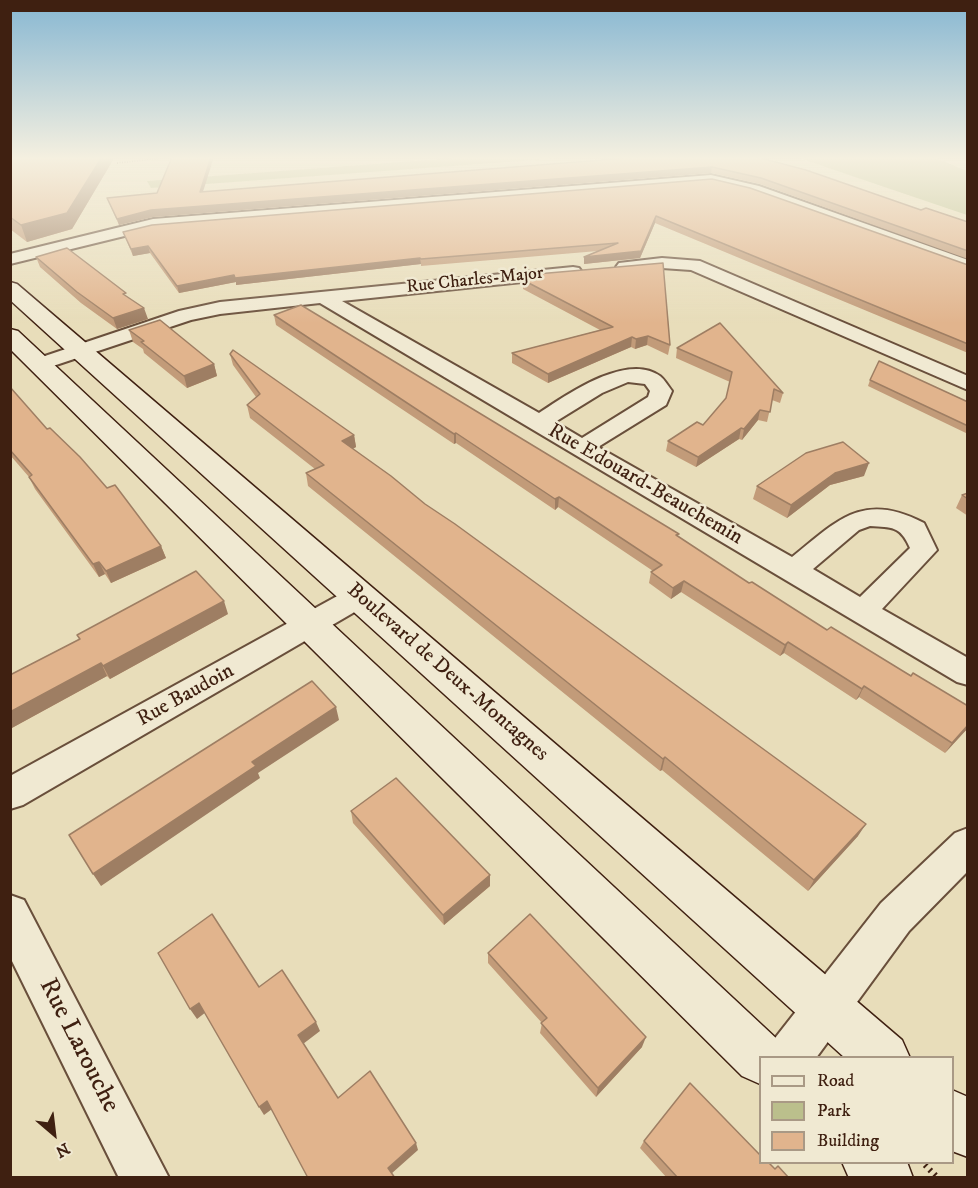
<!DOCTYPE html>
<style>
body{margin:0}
#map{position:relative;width:978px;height:1188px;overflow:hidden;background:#e8ddba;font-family:"IM FELL DW Pica",serif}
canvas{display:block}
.frame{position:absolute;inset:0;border:12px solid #3f2011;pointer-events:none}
.legend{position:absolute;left:759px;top:1056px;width:195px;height:108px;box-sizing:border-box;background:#f0e9d2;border:2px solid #a99985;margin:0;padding:8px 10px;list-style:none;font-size:18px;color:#3f2011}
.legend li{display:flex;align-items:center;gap:12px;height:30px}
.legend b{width:30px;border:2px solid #a99985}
.north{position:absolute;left:24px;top:1104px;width:60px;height:60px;-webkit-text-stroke:4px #f0e9d2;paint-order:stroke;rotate:152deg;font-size:16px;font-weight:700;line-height:24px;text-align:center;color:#3f2011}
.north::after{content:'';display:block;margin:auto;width:21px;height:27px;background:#3f2011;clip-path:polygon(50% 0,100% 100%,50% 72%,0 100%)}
</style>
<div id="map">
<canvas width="978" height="1188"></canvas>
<div class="frame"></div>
<ul class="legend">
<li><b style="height:8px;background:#f0e9d2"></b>Road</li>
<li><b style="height:16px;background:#bbbf8c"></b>Park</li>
<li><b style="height:16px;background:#e1b48d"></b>Building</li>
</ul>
<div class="north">N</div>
</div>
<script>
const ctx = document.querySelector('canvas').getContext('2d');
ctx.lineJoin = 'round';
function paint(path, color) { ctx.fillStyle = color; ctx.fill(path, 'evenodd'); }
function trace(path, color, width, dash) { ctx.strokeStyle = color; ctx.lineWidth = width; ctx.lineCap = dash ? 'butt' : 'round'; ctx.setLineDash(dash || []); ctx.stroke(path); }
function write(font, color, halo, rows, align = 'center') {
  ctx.font = font + ' "IM FELL DW Pica",serif'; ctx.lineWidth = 5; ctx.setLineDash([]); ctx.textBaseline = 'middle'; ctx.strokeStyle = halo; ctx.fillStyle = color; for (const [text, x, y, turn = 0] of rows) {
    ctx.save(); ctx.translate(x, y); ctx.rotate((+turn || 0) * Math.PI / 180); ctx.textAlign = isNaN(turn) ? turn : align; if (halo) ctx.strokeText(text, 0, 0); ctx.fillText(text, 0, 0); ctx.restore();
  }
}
const green = new Path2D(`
 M467 157H577L151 188 147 181Z
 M796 157H934L967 171V215Z`);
const pathFar1 = new Path2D(`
 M117 163 171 157`);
const path = new Path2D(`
 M925 1165 938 1178`);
const street = new Path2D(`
 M711 175 759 186 968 260V271L749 192 711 183 153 229 10 264V254L153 219Z
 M662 258 700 261 968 376V390L691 270 662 268 625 272 619 271 616 267 619 263Z
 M573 267 579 268 582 272 579 276 342 301 539 413C566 395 627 352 660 376 665 380 668 386 672 391L666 405 598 447 792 557C838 520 863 491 924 523L937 550 882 609 968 658V685L957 682 320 303 220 314 191 320 47 368 40 370 33 368 30 364 33 360 179 311 220 302ZM628 382 645 384 650 391 648 397 582 438 555 422 602 393ZM870 526C892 528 900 525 910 548L860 597 813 569 859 530Z
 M360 586 370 589 374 596 370 603 23 805 10 809V776L350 589Z
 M968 828V871L909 931 816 1058H766L772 1042 881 903 955 833Z
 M10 895 24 900 169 1178H119L10 957Z`);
const secondary = new Path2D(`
 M10 282 17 284 902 1040 910 1058H845L10 300Z
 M10 329 18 331 778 1040 786 1058H760V1084L742 1076 10 349Z
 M952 1090 968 1097V1157L952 1151Z
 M842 1162H907L913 1178H849Z`);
const wall = new Path2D(`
 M10 157 113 160 72 229 27 242 10 229Z
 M757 157 921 210 968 222V259L760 184 711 173 153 217 119 225 107 198 157 193 203 192Z
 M712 179 968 265V353L655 223 640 258 584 264V257L598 251 421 266V264L236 285V282L179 293 150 253 133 256 123 232Z
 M36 257 148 319 117 329 81 303 40 267Z
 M523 280 670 345 668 355 647 345 635 349 631 347 548 383 512 363V353L600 330 523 289Z
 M274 315 678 536 749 583 827 630 968 706V728L945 753 859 697 856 700 784 653 780 656 681 592 671 599 649 583 651 572 653 571 558 507 555 510 456 443 454 444 276 325Z
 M129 330 214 364 217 376 187 388 144 353 143 349 133 342Z
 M677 348 783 393 780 403 772 400 767 422 758 420 742 440 739 439 696 467 666 451 668 441 703 425 726 398 730 382 676 358Z
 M230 354 354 435 356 447 353 449 858 836 808 891 662 770 660 771 308 486 306 473 315 469 250 418 247 405 256 397 233 365Z
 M870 380 968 402V434L868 386Z
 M10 387 47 429 107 488 161 546 166 558 111 583 105 574 99 577 35 489 29 477 10 455Z
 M864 476 830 485 787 518 753 499 757 486Z
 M968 493V516L956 508 962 495Z
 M228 614 110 679 107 676 10 729V675L79 639 77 635Z
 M351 811 490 875V886L444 925 353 823Z
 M488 953 642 1047 596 1097 540 1033 542 1023 488 963Z
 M644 1141 775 1169 778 1166 789 1178H667L640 1148Z`);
const shadedWall = new Path2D(`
 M102 157H112L113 160 72 229 27 242 21 225Z
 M211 157H214L201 198 200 192Z
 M712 167 711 173 153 217 119 225 117 219 151 210Z
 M656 216 655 223 640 258 584 264V257L641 251Z
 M148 246 150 253 133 256 131 249Z
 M420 258 421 264 236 285V282L179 293 177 286 234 275Z
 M144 308 148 319 117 329 113 318Z
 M648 336 647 345 635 349 636 339Z
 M632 337 631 347 548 383V374Z
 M214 364 217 376 187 388 184 376Z
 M760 410 758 420 742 440 744 429Z
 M741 428 739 439 696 467 698 457Z
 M456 433V443L454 444V434Z
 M354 435 356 447 344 453 342 441Z
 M869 463 864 476 830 485 787 518 791 505 835 473Z
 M559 497 558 507 555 510V499Z
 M161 546 166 558 111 583 106 571Z
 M99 562 105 574 99 577 93 564Z
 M684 581 681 592 671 599 673 588Z
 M224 601 228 614 110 679 103 666Z
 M788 642 784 653 780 656 785 645Z
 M101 663 107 676 10 729V712Z
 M864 686 859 697 856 700 862 689Z
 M336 707 339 720 258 773 260 778 101 886 93 874 252 762Z
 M968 725V728L945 753 952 743Z
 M665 757 662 770 660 771 663 759Z
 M866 824 858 836 808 891 814 880Z
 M490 875V886L444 925 443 915Z
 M199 1003 206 1012 197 1019 190 1009Z
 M316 1022 320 1031 303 1044 298 1035Z
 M646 1037 642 1047 596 1097 598 1088Z
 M267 1101 272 1109 264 1115 259 1107Z
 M416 1143 418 1150 391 1174 388 1168Z`);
const building = new Path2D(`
 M10 157H102L67 213 21 225 10 217Z
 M172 157H211L200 192 639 157H757L806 170 921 210 926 208 968 222V251L761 178 712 167 151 210 117 219 107 198 157 193Z
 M712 179 750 188 968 265V344L656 216 641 251 584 257 618 243 421 259 420 258 235 278 234 275 177 286 148 246 131 249 123 232 152 225Z
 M67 248 126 293 123 294 144 308 113 318 77 292 36 257Z
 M663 263 670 345 648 336 636 339 632 337 548 374 512 353 613 327 523 280 537 274Z
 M301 305 679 534 676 535 749 583 752 582 827 630 831 627 911 676 913 673 968 706V725L952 743 864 686 862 689 788 642 785 645 684 581 673 588 651 572 662 565 559 497 555 499 456 433 454 434 274 315Z
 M160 320 214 364 184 376 141 342 144 341 129 330Z
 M720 323 783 393 774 389 770 412 760 410 744 429 741 428 698 457 668 441 697 422 703 425 726 398 732 372 677 348Z
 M233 350 354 435 342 441 391 476 425 504 455 524 866 824 814 880 665 757 663 759 306 473 324 465 247 405 260 394 230 354Z
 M879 361 968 402V426L870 380Z
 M10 387 47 429 50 428 80 457 107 488 115 485 161 546 106 571 99 562 93 564 29 477 32 475 10 450Z
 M843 442 869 463 835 473 791 505 757 486 806 453Z
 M968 493V499L962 495Z
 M196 571 224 601 103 666 101 663 10 712V675L80 639 77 635Z
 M312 681 336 707 252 762 256 766 93 874 69 835Z
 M396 778 490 875 443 915 351 811Z
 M212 914 259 987 282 970 316 1022 298 1035 338 1098 370 1071 416 1143 388 1168 395 1178H308L267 1101 259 1107 199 1003 190 1009 158 953Z
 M530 914 646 1037 598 1088 541 1023 547 1018 488 953Z
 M690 1083 760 1155V1162H768L775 1169 778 1166 789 1178H678L644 1141Z`);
const farStreetnames = [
 ["Rue Charles-Major",475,281,-6]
];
const streetNames = [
 ["Rue Edouard-Beauchemin",645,485,30],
 ["Boulevard de Deux-Montagnes",447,673,41],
 ["Rue Baudoin",186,696,-29]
];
const nearStreetnames = [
 ["Rue Larouche",78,1046,63]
];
paint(green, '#bbbf8c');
trace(street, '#694f3b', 4);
trace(secondary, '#3f2011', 3);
trace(pathFar1, '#3f2011', 2, [1, 1.5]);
trace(path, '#3f2011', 6, [2, 4.5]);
paint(street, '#f0e9d2');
paint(secondary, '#f0e9d2');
paint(wall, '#c29b79');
paint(shadedWall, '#9e7e63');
paint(building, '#e1b48d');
trace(building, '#9e7e63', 1.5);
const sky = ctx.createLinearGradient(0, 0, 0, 323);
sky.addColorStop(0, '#87b7d2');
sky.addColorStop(0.49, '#f5f0e0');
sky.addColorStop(1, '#f5f0e000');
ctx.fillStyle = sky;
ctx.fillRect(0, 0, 978, 323);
write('18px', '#3f2011', '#f0e9d2', farStreetnames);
write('21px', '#3f2011', '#f0e9d2', streetNames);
write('26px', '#3f2011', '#f0e9d2', nearStreetnames);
</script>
